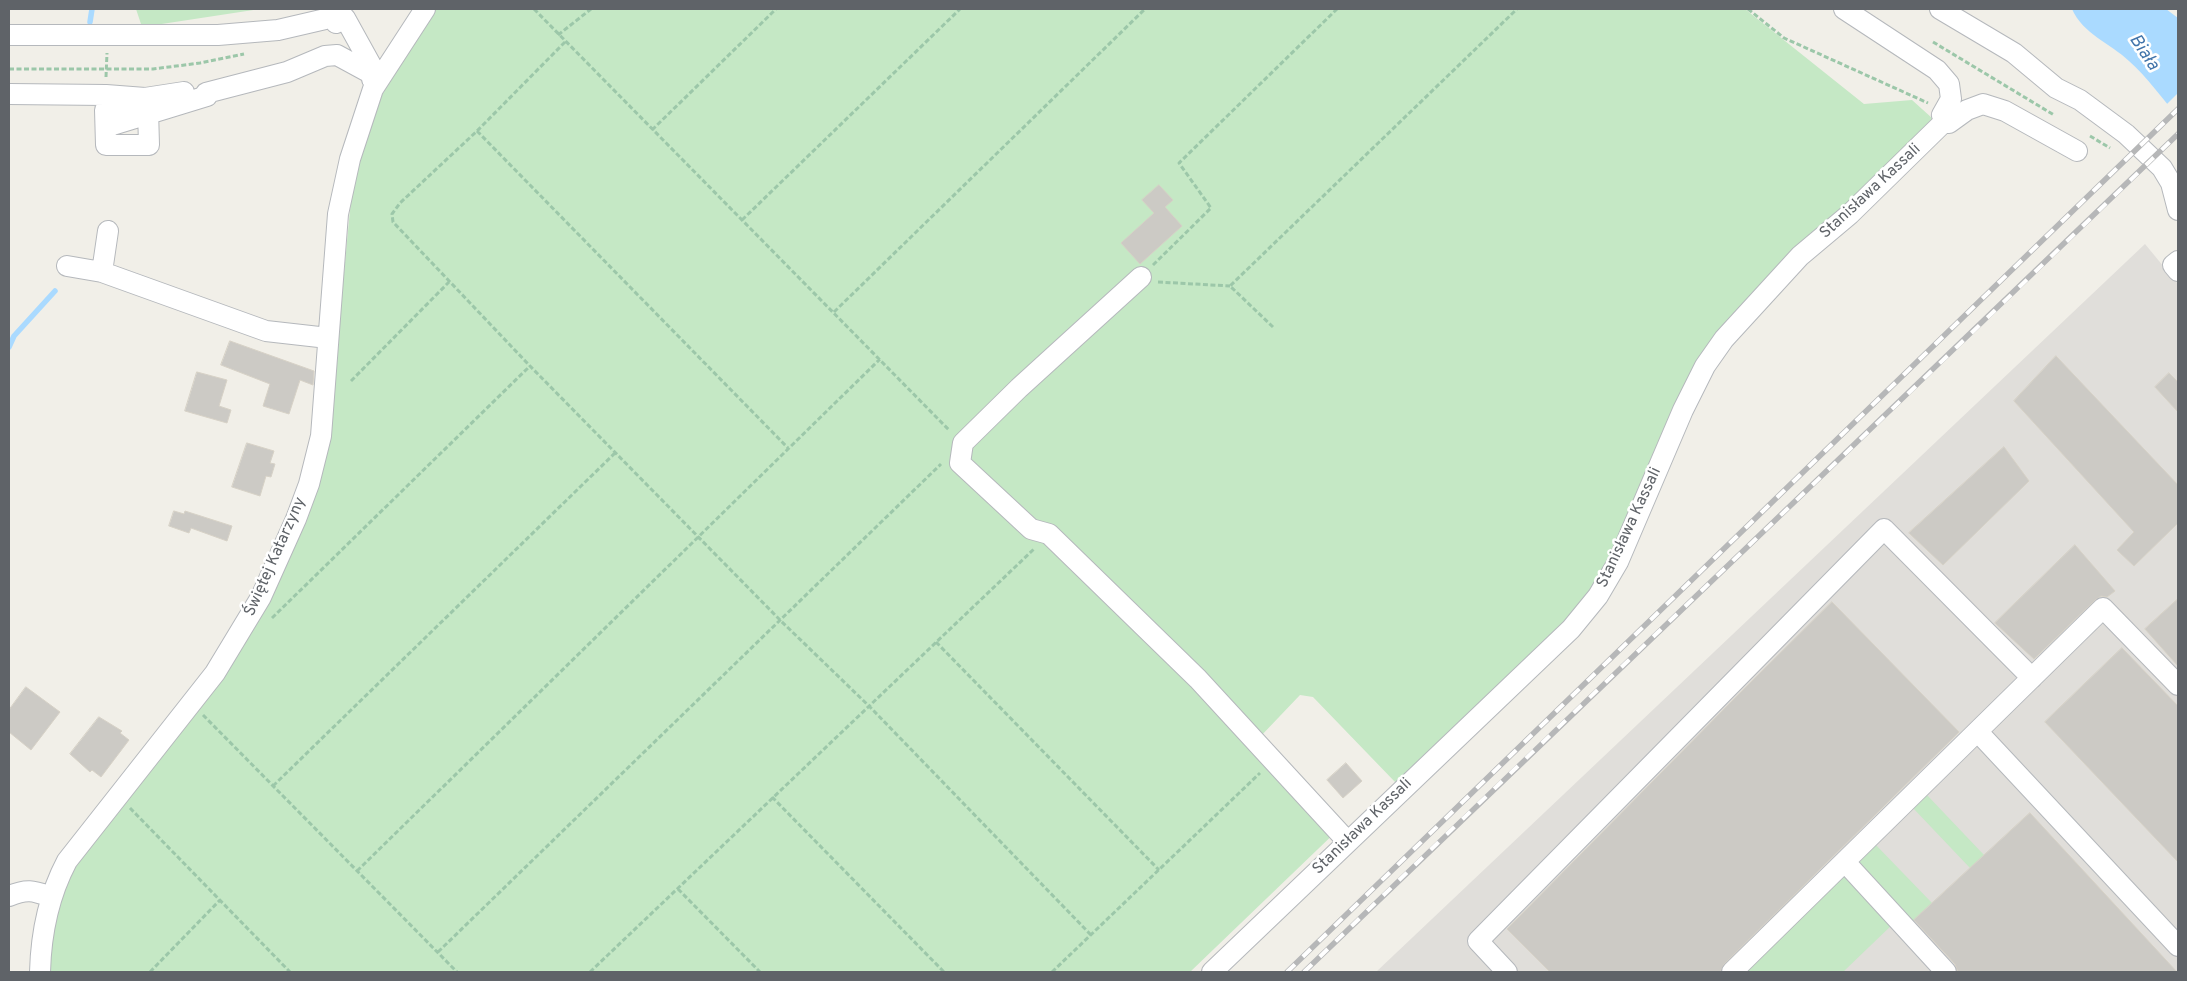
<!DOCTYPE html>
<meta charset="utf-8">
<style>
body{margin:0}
#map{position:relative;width:2187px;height:981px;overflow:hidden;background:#f1efe8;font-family:Overpass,sans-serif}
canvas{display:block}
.frame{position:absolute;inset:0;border:10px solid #5f6368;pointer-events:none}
</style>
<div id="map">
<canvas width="2187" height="981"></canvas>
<div class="frame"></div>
</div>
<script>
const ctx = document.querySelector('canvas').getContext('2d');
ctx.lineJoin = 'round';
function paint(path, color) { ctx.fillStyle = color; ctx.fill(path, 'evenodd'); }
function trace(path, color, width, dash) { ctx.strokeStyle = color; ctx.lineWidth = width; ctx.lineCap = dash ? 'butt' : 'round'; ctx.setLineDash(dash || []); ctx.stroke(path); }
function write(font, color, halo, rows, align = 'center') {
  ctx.font = font + ' Overpass,sans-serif'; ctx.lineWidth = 5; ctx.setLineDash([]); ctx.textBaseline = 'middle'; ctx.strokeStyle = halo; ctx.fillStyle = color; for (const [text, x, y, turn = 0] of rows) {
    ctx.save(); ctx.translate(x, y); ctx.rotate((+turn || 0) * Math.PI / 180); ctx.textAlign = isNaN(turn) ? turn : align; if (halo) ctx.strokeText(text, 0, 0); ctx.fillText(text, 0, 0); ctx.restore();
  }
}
const industrial = new Path2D(`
 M2145 244 2178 284V972H1376Z`);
const green = new Path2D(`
 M136 9H260L142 27Z
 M436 9H1745L1864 104 1912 100 1932 118 1928 128 1725 327 1611 563 1590 597 1396 783 1313 697 1300 695 1259 738 1343 825 1190 972H48L50 933 69 871 224 671 328 438 351 200 360 148 374 109 413 40Z
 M1926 794 1984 855 1970 868 1913 808Z
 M1873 842 1932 903 1912 922 1853 862Z
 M1844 870 1895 922 1843 972H1741Z`);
const water = new Path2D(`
 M2072 9H2166L2178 18V117C2162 98 2147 77 2129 61 2110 43 2083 34 2072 9Z`);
const pier = new Path2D(`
 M2178 93V120L2165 106Z`);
const stream = new Path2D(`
 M90 22 92 9
 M9 347 14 336 55 291`);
const building = new Path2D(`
 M1159 185 1173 200 1165 207 1182 226 1140 264 1121 243 1154 213 1142 200Z
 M230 341 314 371 313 385 300 380 289 414 263 406 270 384 221 365Z
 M2056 356 2178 485V523L2134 566 2117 550 2134 532 2014 401Z
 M197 372 227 380 219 406 231 410 227 423 185 411Z
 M2169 373 2178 382V412L2155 387Z
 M247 443 274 451 270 463 275 464 271 477 266 476 260 496 232 487Z
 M2004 447 2029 481 1943 565 1909 533Z
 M174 511 184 514 185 511 232 526 227 541 191 528 189 533 169 526Z
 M2075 545 2115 591 2107 597 2101 596 2095 600 2034 659 1995 623Z
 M2178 599V666L2145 629Z
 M1832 602 1959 732 1724 964 1720 972H1550L1507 929 1737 696Z
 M2122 648 2178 706V862L2045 722Z
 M26 687 60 712 31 750 9 732V710Z
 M99 717 122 731 120 733 129 740 101 777 92 770 90 772 70 754Z
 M1346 763 1362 781 1343 798 1327 780Z
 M2030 813 2177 972H1958L1955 964 1914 920Z`);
const path = new Path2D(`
 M534 9 949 430
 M1748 9 1784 38 1928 103
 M558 35 591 9
 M565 42 477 131 400 203 392 214 393 222 530 366 781 621 870 707 1091 935
 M1933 42 2054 115
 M9 69H153L200 63 244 54
 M106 77 107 53
 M652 130 776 9
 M477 131 788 448
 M2090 136 2110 148
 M742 220 960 9
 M1153 265 1211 208 1179 163 1337 9
 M1158 282 1230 286
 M834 312 1145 9
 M1273 327 1230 286 1517 9
 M351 381 449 282
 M272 618 530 366
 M936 642 1159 870
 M203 715 457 972
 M273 786 616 452
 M772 797 944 972
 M130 808 290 972
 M357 871 880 359
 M678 889 760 972
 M438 952 941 464
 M150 972 220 900
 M590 972 1034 549
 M1052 972 1260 773`);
const minor = new Path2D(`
 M1844 9 1937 70 1949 84 1951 99 1942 115 1946 120
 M1940 9 2014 53 2056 88 2080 100 2126 134 2162 168 2171 183 2178 210
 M345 18 371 65 372 79
 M9 35H218L278 30 334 17 336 23
 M9 94 106 95 145 98 184 92
 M148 109 149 145H106L105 110Z
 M1946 120 1949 123 1967 110 1983 104 2005 111 2077 151
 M106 127 207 96 206 93 287 72 325 56 337 55 372 74
 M2178 261 2173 265 2178 271
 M67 266 102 272 266 331 328 338
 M102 272 108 231
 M1141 277 1019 388 963 443 960 463 1031 529 1049 534 1198 679 1348 842
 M1978 732 2178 946
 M1845 862 1946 972
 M9 896C28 888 34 891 52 897
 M40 972C41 934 49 895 67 861L215 673 261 597 296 519 309 484 321 436 338 214 350 159 373 89 425 9
 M1212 972 1571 629 1598 596 1618 562 1683 410 1705 366 1724 339 1800 256 1850 214 1946 120
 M1507 972 1478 941 1884 529 2032 678
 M1732 972 2103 608 2178 685`);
const rail = new Path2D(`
 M1287 972 2178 109
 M1304 972C1594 691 1888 415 2178 134`);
const streetNames = [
 ["Stanisława Kassali",1871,192,-43],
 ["Stanisława Kassali",1630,528,-65],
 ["Świętej Katarzyny",276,557,-66],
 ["Stanisława Kassali",1363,827,-44]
];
const waterNames = [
 ["Biała",2143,53,56]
];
paint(industrial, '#e0deda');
paint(green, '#c5e8c5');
paint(water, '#aadaff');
paint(pier, '#f1efe8');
trace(stream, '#aadaff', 5.5);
paint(building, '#cccac5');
trace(building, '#d6d1c6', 1);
trace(minor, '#b5b8bc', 22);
trace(path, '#9cc7a9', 3, [5, 2.5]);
trace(minor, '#fff', 20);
trace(rail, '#b6b7b8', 5.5);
trace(rail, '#fff', 4, [11]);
write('16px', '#5f6368', '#fff', streetNames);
write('italic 18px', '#4174aa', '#fff', waterNames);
</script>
